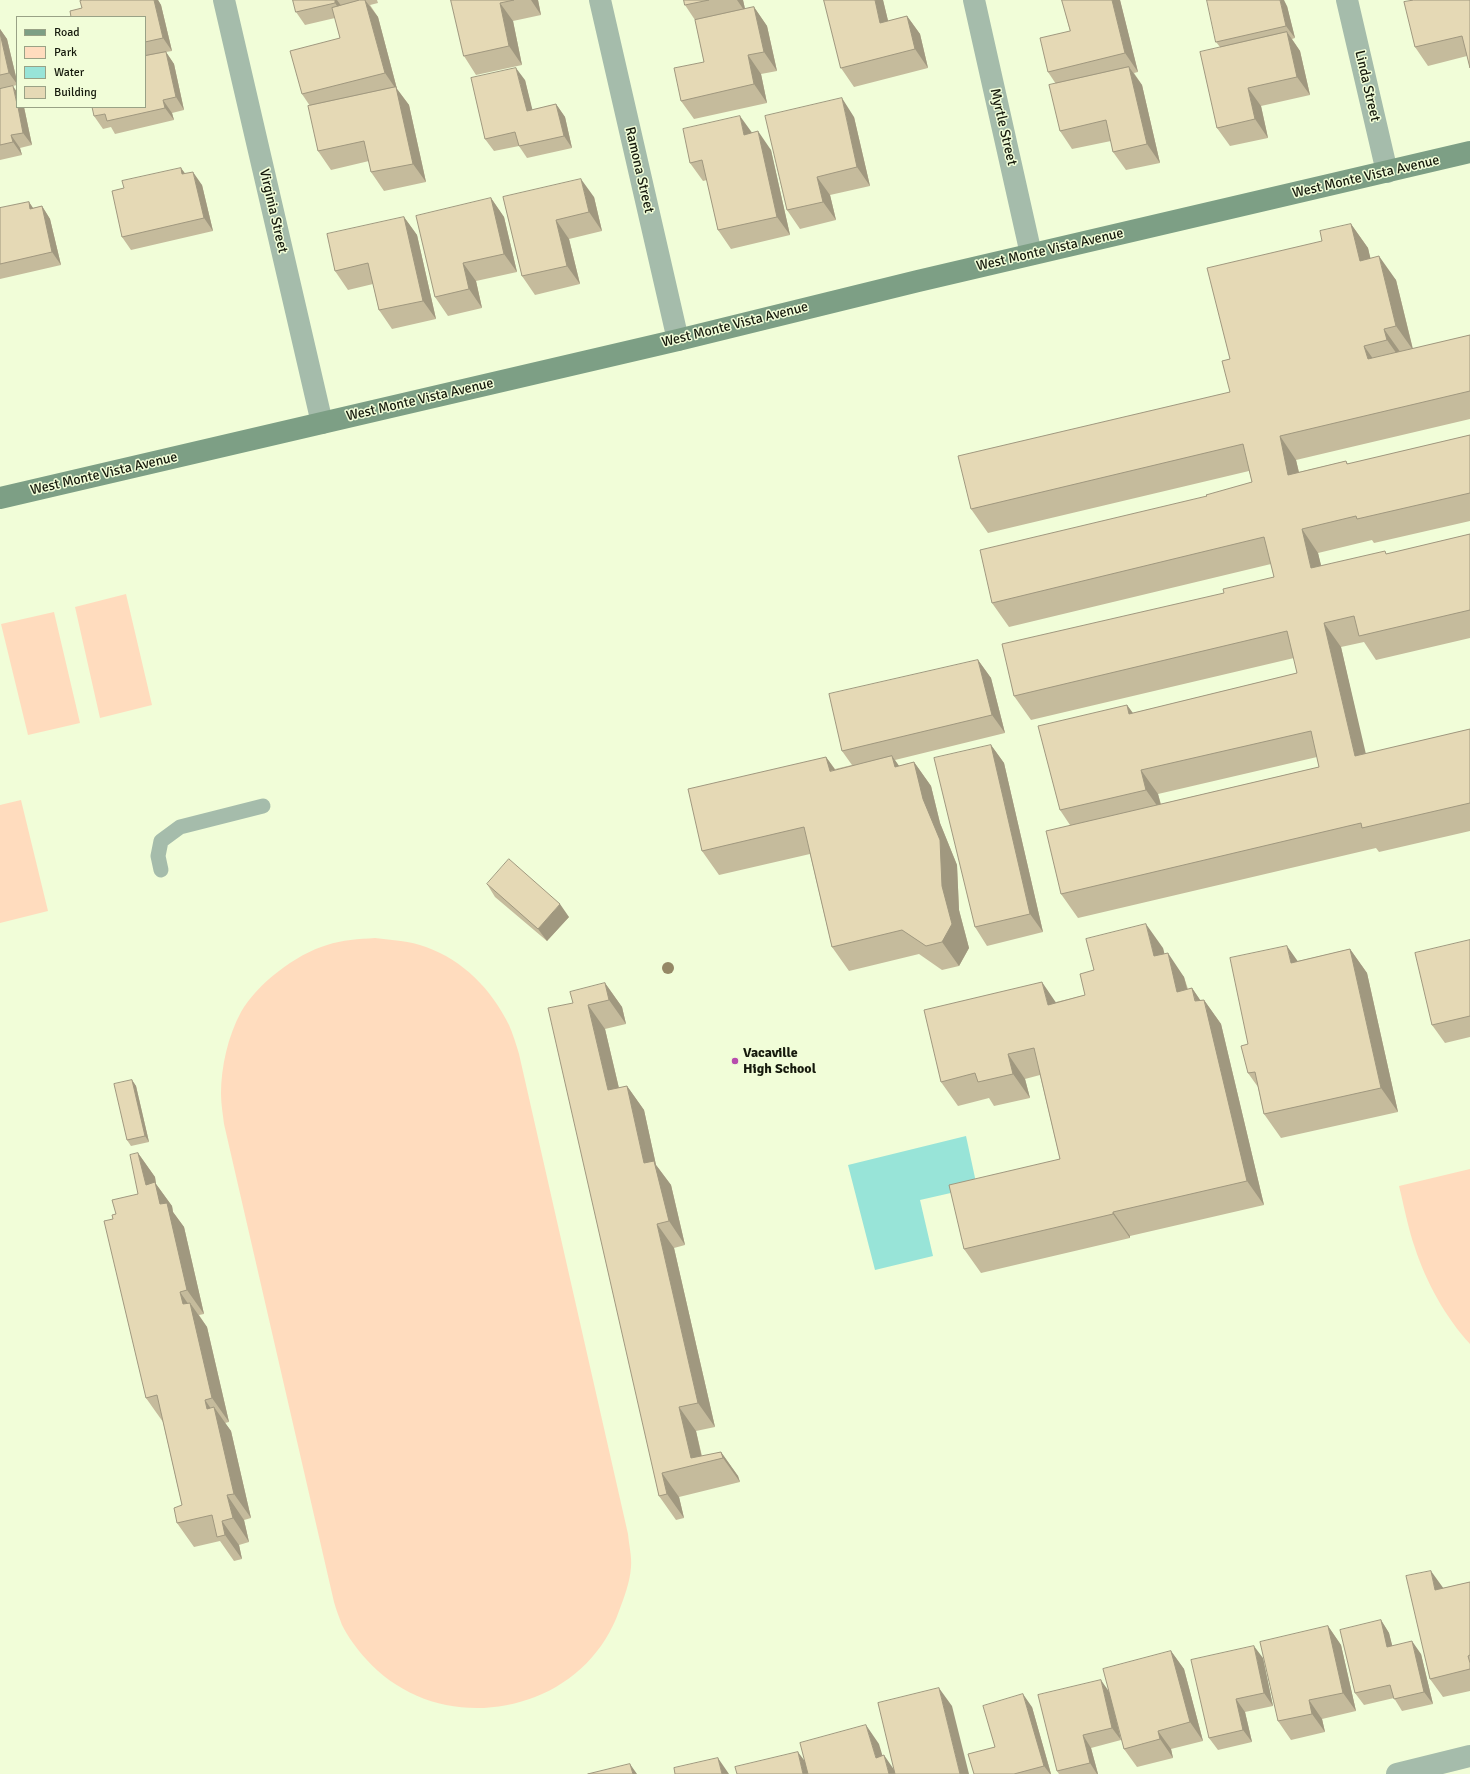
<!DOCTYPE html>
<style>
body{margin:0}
#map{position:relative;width:1470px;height:1774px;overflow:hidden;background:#f1fdd8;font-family:Signika,sans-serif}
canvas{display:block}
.legend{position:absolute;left:16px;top:16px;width:130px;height:92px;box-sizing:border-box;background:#f1fdd8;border:1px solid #99a286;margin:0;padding:5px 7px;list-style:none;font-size:12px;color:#15190c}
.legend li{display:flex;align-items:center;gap:8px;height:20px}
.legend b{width:20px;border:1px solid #99a286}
</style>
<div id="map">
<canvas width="1470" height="1774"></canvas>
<ul class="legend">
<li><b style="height:5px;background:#7d9f85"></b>Road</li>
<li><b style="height:11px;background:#ffdcbe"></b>Park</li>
<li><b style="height:11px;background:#98e4d8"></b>Water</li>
<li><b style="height:11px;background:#e5d9b5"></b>Building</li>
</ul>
</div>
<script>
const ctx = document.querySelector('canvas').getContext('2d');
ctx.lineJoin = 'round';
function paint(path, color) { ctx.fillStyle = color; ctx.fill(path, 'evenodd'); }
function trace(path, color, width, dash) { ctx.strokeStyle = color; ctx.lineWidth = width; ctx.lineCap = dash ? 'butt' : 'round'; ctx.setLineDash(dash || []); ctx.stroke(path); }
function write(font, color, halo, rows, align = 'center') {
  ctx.font = font + ' Signika,sans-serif'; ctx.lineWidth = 3; ctx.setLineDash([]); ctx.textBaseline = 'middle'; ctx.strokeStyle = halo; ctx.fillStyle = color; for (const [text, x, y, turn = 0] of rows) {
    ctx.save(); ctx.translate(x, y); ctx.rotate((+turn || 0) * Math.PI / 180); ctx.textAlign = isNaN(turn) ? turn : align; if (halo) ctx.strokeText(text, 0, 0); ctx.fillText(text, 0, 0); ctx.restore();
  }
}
const green = new Path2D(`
 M126 594 152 705 100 718 75 607Z
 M54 612 80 723 28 735 1 624Z
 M21 800 48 911 0 923V805Z
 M375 938C392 940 410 941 426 947 463 960 492 990 509 1025 513 1034 516 1044 519 1054L628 1534C629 1545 632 1557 631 1567 630 1582 624 1598 619 1611 605 1651 574 1682 535 1697 476 1720 409 1707 366 1659 357 1649 348 1637 342 1625 339 1617 336 1609 334 1602L224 1124C223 1115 221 1104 221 1094 221 1067 228 1036 241 1012 257 984 296 954 327 945 342 940 359 939 375 938Z
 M1470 1169V1344C1446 1318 1426 1282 1415 1248 1408 1228 1404 1206 1399 1186Z`);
const water = new Path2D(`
 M966 1136 977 1187 920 1200 933 1256 875 1270 848 1165Z`);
const lane = new Path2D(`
 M161 870 158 856 161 841 180 827 263 806`);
const street = new Path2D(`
 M224 0 322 423
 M600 0 678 340
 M974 0 1031 254
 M1347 0 1387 172
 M1397 1774 1470 1756`);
const secondary = new Path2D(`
 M0 498 678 340 918 281 1470 152`);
const trees = [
 [668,968]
];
const wall = new Path2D(`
 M83 0H158L161 5 172 51 166 52 174 64 184 110 172 113 174 120 115 134 111 127 103 129 94 116 145 107V17L82 8Z
 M293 0H377L378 3 370 5 378 17 397 89 409 105 426 182 384 191 371 172 369 161 331 170 318 151 310 106 302 94 340 38 335 18 305 25 296 12Z
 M451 0H538L541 15 513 21 522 65 476 75 464 56Z
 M684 0H743L745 9 754 7 767 26 777 71 761 74 767 103 694 119 681 101 704 62 695 20 685 5Z
 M824 0H883L888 21 907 16 920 34 928 68 854 87 841 68Z
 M1062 0H1120L1138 72 1134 73 1142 85 1160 163 1126 170 1113 152 1111 141 1072 149 1060 131 1056 84 1048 72 1070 31Z
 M1411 0H1470L1467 56 1428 66 1415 47Z
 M1287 6 1295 38 1292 39 1300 51 1310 95 1261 106 1268 138 1230 146 1217 128 1220 47 1216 42Z
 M0 29 7 39 17 81V85L0 89Z
 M525 80 532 110 556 104 565 117 572 148 527 158 519 146 494 151 485 139Z
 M0 89 17 107H24L32 145 20 148 22 155 0 160Z
 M854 117 870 186 830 195 836 220 800 229 787 210Z
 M752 133 771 150 790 235 731 249 718 230 707 180 703 181 690 163Z
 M181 168 185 174 202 185 213 231 131 250 122 237 124 188Z
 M503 197H594L602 231 569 239 580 284 535 295 522 276Z
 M491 198 504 217 517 272 476 281 482 308 448 316 435 297Z
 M29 202 33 208 42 206 50 219 61 265 0 279V208Z
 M404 217 417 235 436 319 392 329 379 310 373 284 348 290 335 271Z
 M1351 224 1368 248 1370 258 1396 280 1413 349 1470 335V419L1296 460 1299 472 1346 461 1348 464 1470 435V521L1374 543 1372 540 1318 553 1321 566 1387 554 1470 534V638L1376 660 1364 642 1341 647 1365 754 1470 729V831L1379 852 1376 848 1078 918 1061 894 1070 825 1060 810 1127 705 1133 713 1297 673 1294 658 1031 720 1014 696 1224 593 1274 577 1271 564 1009 627 992 603 1207 496 1252 482 1249 471 988 533 971 509 1230 392V359L1322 241ZM1317 757 1319 767 1161 804 1158 794Z
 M978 660 991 678 1005 733 895 760 899 766 914 762 931 786 940 823 957 865 959 910 969 948 959 966 942 970 919 954 849 971 832 947 810 854 719 875 702 851 826 757 835 769 852 765 842 751Z
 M991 745 1004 763 1043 932 987 946 975 927Z
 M487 884 569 917 547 941 495 897Z
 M1470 940V1037L1445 1043 1432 1025Z
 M1163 948 1164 954 1184 977 1188 989 1192 988 1200 1000H1204L1221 1024 1264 1205 1130 1236V1238L981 1273 964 1249 1060 1159 1040 1075 1025 1079 1030 1098 994 1106 989 1098 958 1106 941 1082 1056 1002 1085 995 1094 970Z
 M1350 949 1367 973 1398 1112 1281 1138 1264 1114 1258 1087 1248 1073V1044L1298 961Z
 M605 983 622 1007 626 1024 605 1029 619 1088 627 1086 644 1110 656 1165 671 1185 685 1245 674 1248 715 1427 696 1431 702 1456 721 1452 738 1476 740 1482 679 1497 684 1518 676 1520 659 1496 573 1003Z
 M132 1080 136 1086 149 1142 131 1146 127 1140Z
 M138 1153 155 1177 156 1184 172 1206 173 1212 184 1227 204 1314 199 1315 207 1327 229 1422 225 1423 231 1431 251 1518 244 1520 249 1542 239 1545 242 1559 234 1561 220 1541 194 1547 177 1523 182 1505 163 1422 146 1398 113 1219 116 1214 138 1194Z
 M1470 1582V1691L1443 1697 1430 1679 1443 1588Z
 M1381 1620 1389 1633 1392 1646 1421 1654 1433 1704 1402 1711 1394 1698 1364 1705 1355 1693Z
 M1328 1626 1341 1645 1356 1711 1322 1719 1325 1732 1291 1740 1278 1721Z
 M1171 1651 1184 1669 1203 1741 1171 1749 1173 1758 1137 1767 1124 1749 1111 1700 1121 1740 1091 1748 1098 1774H1059L1057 1771 1109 1692Z
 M1263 1658 1273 1706 1245 1712 1252 1742 1218 1750 1209 1738Z
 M1032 1707 1051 1774H974L995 1747Z`);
const shadedWall = new Path2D(`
 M154 0H158L161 5 172 51 163 38Z
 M335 0H337L342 7 344 16 335 3Z
 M365 0 378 17 397 89 409 105 426 182 413 164 396 89 385 73Z
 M531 0H538L541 15Z
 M737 0H743L746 13Z
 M875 0H883L893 41 880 23Z
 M1112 0H1120L1138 72 1125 53Z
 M1280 0H1284L1287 6 1295 38 1286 26Z
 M500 3 513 21 522 65 509 46Z
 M754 7 767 26 777 71 764 52Z
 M907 16 920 34 928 68 915 49Z
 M0 29 7 39 17 81V84L9 73 0 33Z
 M1287 32 1300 51 1310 95 1297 77Z
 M166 52 174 64 184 110 176 97Z
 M748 55 761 74 767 103 754 84Z
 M1129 67 1142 85 1160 163 1147 144Z
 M516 68 525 80 536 124 527 111Z
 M13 86 17 92V104Z
 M1248 88 1261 106 1268 138 1255 119Z
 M842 98 854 117 870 186 857 167Z
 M163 100 172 113 174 120 165 108Z
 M556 104 565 117 572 148 564 136Z
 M18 107H24L32 145 23 133Z
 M740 116 753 134 744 135Z
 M758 131 771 150 790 235 777 217Z
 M11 135 20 148 22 155 13 142Z
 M181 168 190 180 182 174Z
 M193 172 202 185 213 231 204 218Z
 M817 177 830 195 836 220 823 202Z
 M581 179 594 197 602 231 589 212Z
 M491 198 504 217 517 272 504 254Z
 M29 202 37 214 30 209Z
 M42 206 50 219 61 265 52 252Z
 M404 217 417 235 436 319 423 301Z
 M556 220 569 239 580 284 567 266Z
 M1351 224 1368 248 1377 285 1360 261Z
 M1379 256 1396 280 1413 350 1396 326Z
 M463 263 476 281 482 308 469 289Z
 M1384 329 1401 353 1404 364 1387 340Z
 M1364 346 1381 370 1368 359Z
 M1280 436 1296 460 1305 499 1288 475Z
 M1302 529 1318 553 1328 593 1311 568Z
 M1324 623 1341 647 1372 780 1355 756Z
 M978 660 991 678 1005 733 992 715Z
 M1127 705 1144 729 1129 714Z
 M991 745 1004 763 1043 932 1030 914Z
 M892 756 909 780 895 767Z
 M826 757 843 781 830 771Z
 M914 762 931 786 940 823 957 865 959 910 969 948 959 966 942 942V886Z
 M1141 770 1158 794 1163 814 1146 790Z
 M560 904 569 917 547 941 538 929Z
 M1146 924 1163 948 1171 980 1154 956Z
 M1287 946 1304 970 1291 963Z
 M1350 949 1367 973 1398 1112 1381 1088Z
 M1168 953 1184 977 1194 1016 1177 992Z
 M1042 982 1059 1007 1048 1005Z
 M605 983 622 1007 626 1024 609 1000Z
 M1192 988 1207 1010 1204 1000 1221 1024 1264 1205 1247 1181Z
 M588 1005 605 1029 625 1114 608 1090Z
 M1008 1054 1025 1079 1030 1098 1013 1074Z
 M132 1080 136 1086 149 1142 145 1136Z
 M627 1086 644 1110 656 1165 671 1185 685 1245 669 1221 644 1163Z
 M138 1153 155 1177 156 1184 172 1206 173 1212 184 1227 204 1314 187 1290 146 1185Z
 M1113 1212 1130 1236V1238L1113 1214Z
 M657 1224 674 1248 715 1427 698 1403Z
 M180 1292 191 1308 190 1303 207 1327 229 1422 212 1398 183 1304Z
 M205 1400 216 1416 214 1407 231 1431 251 1518 234 1494 207 1409Z
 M679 1407 696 1431 703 1463 691 1458Z
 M721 1452 738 1476 740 1482 723 1458Z
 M662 1473 679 1497 684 1518 667 1494Z
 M227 1495 244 1520 249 1542 233 1518Z
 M222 1521 239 1545 242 1559 225 1535Z
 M1431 1571 1444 1589 1435 1590Z
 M1381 1620 1389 1633 1396 1660 1387 1647Z
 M1328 1626 1341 1645 1356 1711 1343 1693Z
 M1412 1641 1421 1654 1433 1704 1424 1692Z
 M1254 1646 1263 1658 1273 1706 1264 1693Z
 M1171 1651 1184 1669 1203 1741 1190 1722Z
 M1101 1680 1110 1693 1121 1740 1112 1728Z
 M939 1688 952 1706 969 1774H960Z
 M1023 1694 1032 1707 1051 1774H1050L1044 1766Z
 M1236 1699 1245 1712 1252 1742 1243 1730Z
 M1309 1700 1322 1719 1325 1732 1312 1714Z
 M866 1725 879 1744 888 1774 876 1758Z
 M1158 1731 1171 1749 1173 1758 1160 1739Z
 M1083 1735 1091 1748 1098 1774H1097L1090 1763Z
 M798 1752 807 1764 809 1774H803Z
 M884 1755 897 1774H889Z
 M718 1758 729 1774H722Z
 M630 1764 637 1774H633Z`);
const building = new Path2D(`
 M83 0H154L163 38 145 42V17H71L70 11 82 8 80 1Z
 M293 0H335V3L296 12Z
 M360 0H365L385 73 302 94 290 51 340 38 332 8Z
 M451 0H514L500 3 509 46 464 56Z
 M684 0H709L685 5Z
 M824 0H875L880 23 907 16 915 49 841 68Z
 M1062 0H1112L1125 53 1048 72 1040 38 1070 31Z
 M1207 0H1280L1286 26 1216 42Z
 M1414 0H1470V68L1462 36 1415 47 1404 2Z
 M754 7 764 52 748 55 754 84 681 101 674 68 704 62 695 20Z
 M1287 32 1297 77 1248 88 1255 119 1217 128 1200 52Z
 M0 33 9 73 0 75Z
 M166 52 176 97 163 100 165 108 107 121 105 114 94 116 92 107H145V56Z
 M1129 67 1147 144 1113 152 1106 120 1060 131 1049 85Z
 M516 68 527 111 556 104 564 136 519 146 515 132 485 139 471 78Z
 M13 86 17 104V107H18L23 133 11 135 13 142 0 145V89Z
 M396 87 413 164 371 172 364 141 318 151 308 106Z
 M842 98 857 167 817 177 823 202 787 210 765 116Z
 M740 116 744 135 758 131 777 217 718 230 702 160 690 163 683 129Z
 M181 168 182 174 193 172 204 218 122 237 112 191 124 188 122 181Z
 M581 179 589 212 556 220 567 266 522 276 503 197Z
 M491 198 504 254 463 263 469 289 435 297 416 216Z
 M29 202 30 209 42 206 52 252 0 264V208Z
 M404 217 423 301 379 310 368 263 335 271 327 234Z
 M1351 224 1360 261 1379 256 1396 326 1384 329 1387 340 1364 346 1368 359 1470 335V391L1280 436 1288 475 1346 461 1347 464 1470 435V493L1357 519 1356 516 1302 529 1311 568 1385 551 1386 554 1470 534V610L1359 636 1354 616 1324 623 1355 756 1470 729V803L1362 828 1361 823 1061 894 1046 831 1319 767 1311 731 1141 770 1146 790 1060 810 1038 726 1127 705 1129 714 1297 673 1287 631 1014 696 1002 644 1224 593 1223 589 1274 577 1264 537 992 603 980 550 1207 496 1206 495 1252 482 1243 444 971 509 958 456 1230 392 1222 361 1230 359 1207 268 1322 241 1320 231Z
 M978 660 992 715 842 751 829 694Z
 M991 745 1030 914 975 927 934 758Z
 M892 756 895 767 914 762 923 799 940 840 942 886 952 924 942 942 926 946 902 930 832 947 804 827 702 851 688 789 826 757 830 771Z
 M509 859 560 904 538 929 487 884Z
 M1146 924 1154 956 1168 953 1177 992 1192 988 1195 1001 1204 1000 1247 1181 1113 1212V1214L964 1249 949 1185 1060 1159 1034 1048 1008 1054 1013 1074 978 1082 975 1073 941 1082 924 1010 1042 982 1048 1005 1085 995 1080 974 1094 970 1086 939Z
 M1470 940V1016L1432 1025 1415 953Z
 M1287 946 1291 963 1350 949 1381 1088 1264 1114 1255 1072 1248 1073 1241 1046 1248 1044 1230 958Z
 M605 983 609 1000 588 1005 608 1090 627 1086 644 1163 654 1161 669 1221 657 1224 698 1403 679 1407 691 1458 721 1452 723 1458 662 1473 667 1494 659 1496 548 1008 573 1003 570 992Z
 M132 1080 145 1136 127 1140 114 1084Z
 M138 1153 146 1185 155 1182 160 1204 167 1203 187 1290 180 1292 183 1304 190 1303 212 1398 205 1400 207 1409 214 1407 234 1494 227 1495 233 1518 222 1521 225 1535 217 1537 212 1515 177 1523 174 1508 182 1505 157 1395 146 1398 104 1221 113 1219 112 1215 116 1214 112 1200 138 1194 130 1155Z
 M1431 1571 1435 1590 1470 1582V1655L1468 1656 1470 1663V1669L1430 1679 1406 1576Z
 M1381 1620 1387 1647 1412 1641 1424 1692 1394 1699 1390 1685 1355 1693 1340 1630Z
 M1328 1626 1343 1693 1309 1700 1312 1714 1278 1721 1260 1642Z
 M1254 1646 1264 1693 1236 1699 1243 1730 1209 1738 1191 1660Z
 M1171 1651 1190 1722 1158 1731 1160 1739 1124 1749 1103 1669Z
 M1101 1680 1112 1728 1083 1735 1090 1763 1057 1771 1038 1695Z
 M939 1688 960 1774H895L878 1703Z
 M1023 1694 1044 1766 1014 1774H974L968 1754 995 1747 983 1706Z
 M866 1725 876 1758 884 1755 889 1774H808L800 1743Z
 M798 1752 803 1774H737L735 1767Z
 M718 1758 722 1774H675L674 1768Z
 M630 1764 633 1774H588Z`);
const markers = [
 [735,1061,4,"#b74cad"]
];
const streetNames = [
 ["Linda Street",1367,86,77],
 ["Myrtle Street",1003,127,77],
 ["Ramona Street",639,170,77],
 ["West Monte Vista Avenue",1366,177,-13],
 ["Virginia Street",273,211,77],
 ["West Monte Vista Avenue",1050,250,-13],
 ["West Monte Vista Avenue",735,325,-14],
 ["West Monte Vista Avenue",420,400,-13],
 ["West Monte Vista Avenue",104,474,-13]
];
const poiNames = [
 ["Vacaville",743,1053],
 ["High School",743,1069]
];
paint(green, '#ffdcbe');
paint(water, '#98e4d8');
trace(lane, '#a5bcab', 15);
trace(street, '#a5bcab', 22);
trace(secondary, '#7d9f85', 22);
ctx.fillStyle = '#958866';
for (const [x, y] of trees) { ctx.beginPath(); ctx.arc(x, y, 6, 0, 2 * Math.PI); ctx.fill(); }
paint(wall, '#c5bb9c');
paint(shadedWall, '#a0987f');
paint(building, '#e5d9b5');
trace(building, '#a0987f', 1);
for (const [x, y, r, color] of markers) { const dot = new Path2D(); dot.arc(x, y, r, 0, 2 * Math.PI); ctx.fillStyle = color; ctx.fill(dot); trace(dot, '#f1fdd8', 1.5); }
write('14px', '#15190c', '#f1fdd8', streetNames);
write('bold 14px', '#15190c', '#f1fdd8', poiNames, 'left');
</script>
